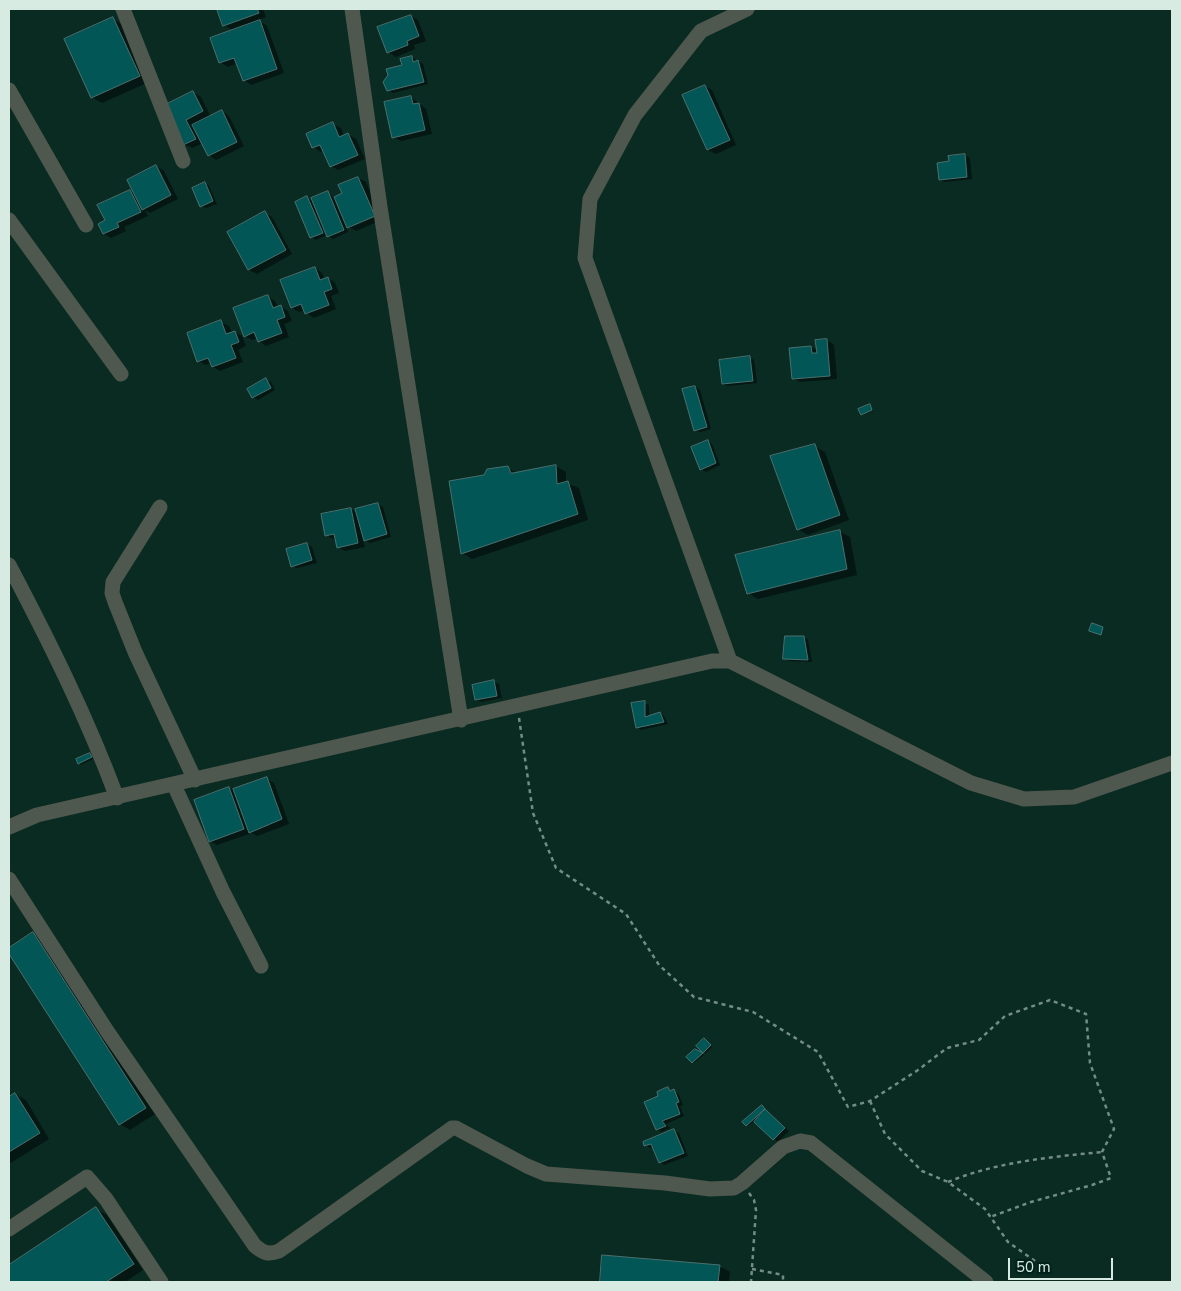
<!DOCTYPE html>
<style>
body{margin:0}
#map{position:relative;width:1181px;height:1291px;overflow:hidden;background:#0a2b22;font-family:"Nunito Sans",sans-serif}
canvas{display:block}
.frame{position:absolute;inset:0;border:10px solid #d8ebe3;pointer-events:none}
.scale{position:absolute;left:1008px;top:1258px;width:105px;height:22px;box-sizing:border-box;border:2px solid #d8ebe3;border-top:0;padding-left:6px;font-size:15px;line-height:18px;white-space:nowrap;color:#d8ebe3;-webkit-text-stroke:4px #012218;paint-order:stroke}
</style>
<div id="map">
<canvas width="1181" height="1291"></canvas>
<div class="frame"></div>
<div class="scale">50 m</div>
</div>
<script>
const ctx = document.querySelector('canvas').getContext('2d');
ctx.lineJoin = 'round';
function paint(path, color) { ctx.fillStyle = color; ctx.fill(path, 'evenodd'); }
function trace(path, color, width, dash) { ctx.strokeStyle = color; ctx.lineWidth = width; ctx.lineCap = dash ? 'butt' : 'round'; ctx.setLineDash(dash || []); ctx.stroke(path); }
const shadow = new Path2D(`
 M219 9H263L266 17 258 20 267 26 284 73 251 85 244 80 238 63 228 67 220 62 234 31 224 25Z
 M411 16 418 20 426 41 414 45 415 49 396 57 388 52Z
 M113 19 123 25 149 82 102 103 92 97Z
 M412 57 423 64 428 84 393 93 388 90Z
 M705 86 712 90 736 145 716 154 708 150 684 95Z
 M193 92 201 97 211 117 222 111 229 116 244 146 216 160 209 155 203 143 192 148 184 144 165 106Z
 M411 97 426 109 432 134 401 141 393 137Z
 M333 124 341 128 344 136 348 134 356 139 365 159 338 170 331 166 324 150 321 152 313 147Z
 M965 155 970 158 972 179 945 182 940 180 950 162Z
 M156 166 164 171 178 199 150 213 145 210 148 216 124 227 126 231 111 238 104 234 106 221 130 191 135 194Z
 M358 178 366 182 379 213 351 225V227L380 215 382 220 356 231 346 225 348 232 333 239 327 235 316 240 311 237 307 198 311 200 328 192 334 198 343 194Z
 M205 183 209 186 217 204 206 208 201 206Z
 M265 213 272 217 292 254 257 274 249 270 229 232Z
 M315 268 322 273 325 280 328 278 335 283 339 293 331 296 336 309 314 318 306 313 305 310 299 312 292 308Z
 M267 296 275 301 278 308 281 307 288 311 292 321 284 324 289 337 266 346 259 341 258 338 252 340 245 336Z
 M221 322 229 326 232 333 235 332 242 336 246 346 238 350 243 362 220 371 213 367 211 363 206 365 198 361Z
 M827 340 834 345 837 379 800 382 793 378 811 347 818 351Z
 M750 358 754 360 757 383 728 386 723 384Z
 M266 380 271 382 275 390 258 400 253 397Z
 M695 387 700 390 711 429 700 432 695 430Z
 M870 406 873 411 863 415 862 414Z
 M708 441 712 444 720 465 706 472 701 469Z
 M814 446 825 452 849 520 808 535 798 529Z
 M556 466 566 472V483L579 488 588 520 472 559 462 553 484 476 508 468 517 473Z
 M378 504 383 507 391 537 370 543 363 539 365 547 345 551 338 547 336 539H333L326 535 351 509 357 513Z
 M839 531 850 537 857 575 758 599 748 593Z
 M307 544 312 547 317 563 297 568 292 566Z
 M804 637 808 640 812 662 789 661 785 658Z
 M494 682 499 684 502 698 481 702 476 700Z
 M644 703 649 705V717L660 713 664 716 668 724 641 730 637 727Z
 M90 754 93 759 81 765 79 763Z
 M267 779 274 783 289 824 257 836 252 833 217 845 210 841 195 801 229 788 234 790Z
 M33 934 43 940 155 1114 130 1130 120 1124 9 952V949Z
 M705 1039 712 1047 706 1053 704 1052Z
 M695 1051 704 1055 694 1063 692 1062Z
 M668 1089 678 1093 683 1105 680 1106 684 1116 666 1124 670 1128 661 1132 657 1129 660 1096Z
 M15 1094 26 1100 49 1139 9 1164V1098Z
 M762 1107 789 1131 778 1142 755 1121 748 1126 746 1125Z
 M674 1131 679 1133 688 1156 664 1165 660 1162 653 1147 650 1148 645 1145Z
 M96 1209 107 1215 143 1270 125 1282H9V1267Z
 M603 1256 719 1266 730 1272 729 1282H601Z`);
const building = new Path2D(`
 M217 9H257L259 13 223 26Z
 M411 15 419 36 407 41 408 45 387 53 377 27Z
 M113 17 140 76 91 98 64 39Z
 M260 20 277 69 243 81 234 58 219 63 210 38Z
 M412 56 413 62 418 60 424 82 387 91 383 82 388 75 386 69 402 65 400 59Z
 M705 85 730 140 707 150 682 95Z
 M193 91 203 111 186 120 196 139 183 145 163 106Z
 M411 96 413 104 419 103 425 130 392 138 384 102Z
 M222 110 237 142 208 156 192 125Z
 M333 122 339 137 348 133 358 155 330 167 320 145 312 148 306 134Z
 M965 154 967 177 939 180 937 163 949 161 948 156Z
 M156 165 171 195 142 210 127 180Z
 M358 177 375 216 347 228 334 197 342 193 338 185Z
 M205 182 213 201 200 207 192 188Z
 M130 190 141 212 117 223 119 227 103 234 98 224 105 220 97 205Z
 M328 191 344 230 327 237 311 198Z
 M307 196 323 233 310 238 295 202Z
 M265 211 286 250 248 270 227 232Z
 M315 267 320 280 328 277 332 289 324 292 329 305 305 314 301 304 291 308 280 280Z
 M268 295 273 308 281 305 285 317 277 320 282 333 258 342 254 332 244 337 233 308Z
 M221 320 226 334 235 331 239 342 231 345 236 358 212 367 208 358 197 362 187 333Z
 M827 339 830 376 792 379 789 348 811 346 812 353H817L815 340Z
 M750 356 753 381 722 384 719 360Z
 M266 378 271 388 252 398 247 389Z
 M695 386 707 427 694 431 682 389Z
 M870 404 872 410 861 415 858 409Z
 M708 440 716 463 700 470 691 447Z
 M815 444 840 515 797 530 770 456Z
 M556 465 557 484 568 481 578 514 461 554 449 481 484 475 487 469 508 466 511 473Z
 M378 503 387 534 364 541 355 509Z
 M351 508 358 543 337 548 334 534 325 536 321 514Z
 M840 530 847 569 747 594 735 555Z
 M307 543 312 560 291 567 286 549Z
 M1092 623 1103 627 1101 635 1089 631Z
 M785 636H804L808 660 783 659Z
 M494 680 497 696 475 700 472 685Z
 M645 701V717L660 712 664 722 636 728 631 703Z
 M90 753 92 757 78 764 76 759Z
 M267 777 282 819 249 833 233 789Z
 M229 787 244 829 209 842 194 800Z
 M33 932 146 1108 119 1125 9 954V948Z
 M704 1038 711 1045 703 1053 696 1046Z
 M695 1049 703 1053 692 1063 686 1057Z
 M668 1087 670 1091 674 1089 679 1102 676 1103 680 1114 662 1121 666 1126 656 1130 644 1102 658 1096 657 1092Z
 M15 1093 40 1133 9 1152V1097Z
 M762 1105 765 1109 746 1126 742 1122Z
 M765 1109 785 1128 773 1140 754 1122Z
 M674 1129 684 1153 659 1163 651 1144 644 1146 643 1142Z
 M96 1207 134 1264 106 1282H9V1265Z
 M602 1255 720 1265 718 1282H600Z`);
const path = new Path2D(`
 M519 718 533 813 556 868 626 914 659 965 694 997 753 1012 818 1052 848 1107 870 1101 918 1070 947 1048 979 1040 1005 1016 1050 1000 1086 1014 1090 1063 1114 1129 1102 1152 1111 1178 1092 1185 1031 1202 990 1217
 M870 1101 885 1134 922 1171 948 1182 985 1209 1008 1242 1035 1261
 M948 1182C996 1162 1050 1157 1102 1152
 M749 1193 754 1200 756 1210 751 1282
 M752 1269 783 1275V1282`);
const minor = new Path2D(`
 M123 9 183 161
 M352 9 380 207 461 720
 M9 90 86 225
 M9 220 121 374
 M160 507 113 582 112 593 115 602 135 652 195 780
 M9 565C49 641 87 717 117 798
 M730 661 585 258 590 199 635 115 701 31 747 9
 M174 785 223 892 261 966
 M9 827 37 815 712 661H730L971 783 1024 799 1074 797 1172 763
 M9 879 107 1031 255 1246C264 1253 268 1255 279 1251L452 1128H456L527 1166 546 1174 665 1183 710 1189 734 1188 742 1183 783 1147 800 1141 811 1143 986 1282
 M9 1229 87 1177 106 1199 161 1282`);
paint(shadow, '#0007');
paint(building, '#025756');
trace(building, '#4a706f', 1);
trace(path, '#738d85', 2.5, [4, 4]);
trace(minor, '#4f584f', 15);
</script>
